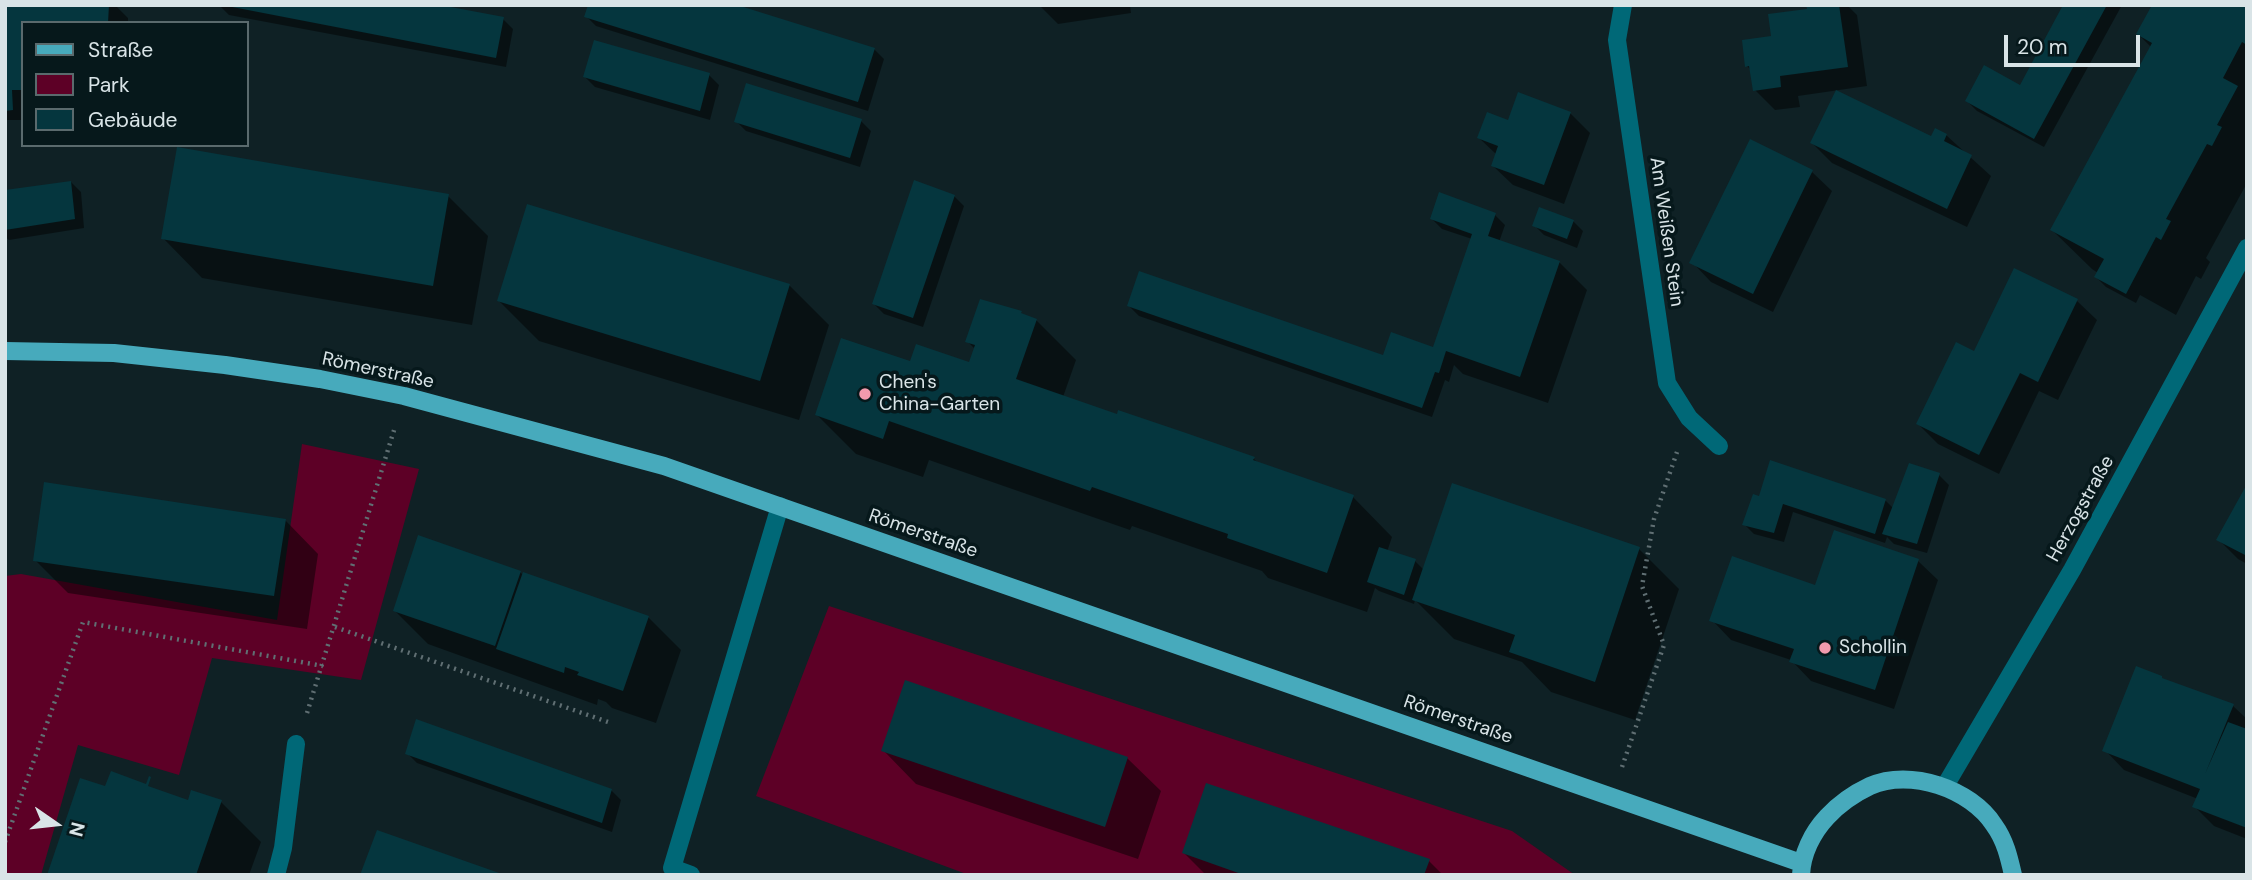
<!DOCTYPE html>
<meta charset="utf-8">
<style>
body{margin:0}
#map{position:relative;width:2252px;height:880px;overflow:hidden;background:#0f2125;font-family:"DM Sans",sans-serif}
canvas{display:block}
.frame{position:absolute;inset:0;border:7px solid #d9e4e7;pointer-events:none}
.legend{position:absolute;left:21px;top:21px;width:228px;height:126px;box-sizing:border-box;background:#06181b;border:2px solid #5a6a6d;margin:0;padding:9px 12px;list-style:none;font-size:21px;color:#d9e4e7}
.legend li{display:flex;align-items:center;gap:14px;height:35px}
.legend b{width:35px;border:2px solid #5a6a6d}
.north{position:absolute;left:21px;top:789px;width:70px;height:70px;-webkit-text-stroke:5px #06181b;paint-order:stroke;rotate:104deg;font-size:19px;font-weight:700;line-height:28px;text-align:center;color:#d9e4e7}
.north::after{content:'';display:block;margin:auto;width:24px;height:32px;background:#d9e4e7;clip-path:polygon(50% 0,100% 100%,50% 72%,0 100%)}
.scale{position:absolute;left:2004px;top:35px;width:136px;height:32px;box-sizing:border-box;border:4px solid #d9e4e7;border-top:0;padding-left:9px;font-size:21px;line-height:24px;white-space:nowrap;color:#d9e4e7;-webkit-text-stroke:5px #06181b;paint-order:stroke}
</style>
<div id="map">
<canvas width="2252" height="880"></canvas>
<div class="frame"></div>
<ul class="legend">
<li><b style="height:9px;background:#47aabc"></b>Straße</li>
<li><b style="height:19px;background:#5d0026"></b>Park</li>
<li><b style="height:19px;background:#05363e"></b>Gebäude</li>
</ul>
<div class="north">N</div>
<div class="scale">20 m</div>
</div>
<script>
const ctx = document.querySelector('canvas').getContext('2d');
ctx.lineJoin = 'round';
function paint(path, color) { ctx.fillStyle = color; ctx.fill(path, 'evenodd'); }
function trace(path, color, width, dash) { ctx.strokeStyle = color; ctx.lineWidth = width; ctx.lineCap = dash ? 'butt' : 'round'; ctx.setLineDash(dash || []); ctx.stroke(path); }
function write(font, color, halo, rows, align = 'center') {
  ctx.font = font + ' "DM Sans",sans-serif'; ctx.lineWidth = 7; ctx.setLineDash([]); ctx.textBaseline = 'middle'; ctx.strokeStyle = halo; ctx.fillStyle = color; for (const [text, x, y, turn = 0] of rows) {
    ctx.save(); ctx.translate(x, y); ctx.rotate((+turn || 0) * Math.PI / 180); ctx.textAlign = isNaN(turn) ? turn : align; if (halo) ctx.strokeText(text, 0, 0); ctx.fillText(text, 0, 0); ctx.restore();
  }
}
const green = new Path2D(`
 M302 444 419 469 361 680 212 658 179 775 78 745 41 875H5V576L21 574 277 620Z
 M829 606 1512 831 1575 875H969L756 796Z`);
const shadow = new Path2D(`
 M5 5H115L128 18V23H23L22 120H5Z
 M219 5H430L503 19 513 29 506 67 229 15Z
 M1039 5H1130L1131 13 1058 24Z
 M1808 5H1847L1857 15 1867 86 1798 96 1800 107 1775 110 1755 90 1752 71 1747 66 1773 38 1808 11Z
 M2065 5H2122L2044 147 1977 111 1967 101 2021 88Z
 M2247 5V183L2206 258 2210 262 2201 279 2196 276 2176 315 2140 295 2136 303 2106 287 2096 277 2098 273 2092 269 2052 230 2151 47 2138 34Z
 M586 16 874 49 884 59 868 111 596 26Z
 M709 75 719 85 710 120 595 87 585 77Z
 M1570 113 1590 133 1564 204 1513 185 1493 166 1497 155 1479 138 1509 122Z
 M736 121H861L871 131 860 167 746 131Z
 M1946 135 1991 176 1967 227 1832 163 1812 143 1932 138Z
 M1812 172 1832 191 1773 312 1711 282 1692 262Z
 M71 182 81 192 84 228 9 240 5 237V192Z
 M1440 194 1495 215 1505 225 1499 242 1559 262 1587 290 1548 403 1463 374 1454 365 1449 382 1445 380 1432 417 1139 316 1129 306 1384 357 1441 352 1472 239 1442 229 1432 219Z
 M448 196 488 236 472 325 202 278 163 238Z
 M954 196 964 206 923 327 884 314 874 304Z
 M1573 221 1583 231 1577 248 1544 235 1534 225Z
 M2015 271 2077 301 2097 320 2058 400 2039 391 1999 474 1938 444 1918 424 1975 353Z
 M789 285 829 325 799 420 539 341 499 301Z
 M1036 320 1076 360 1063 397 1254 459 1260 465 1353 497 1392 537 1387 552 1415 561 1424 570 1639 549 1679 589 1635 720 1551 692 1522 662 1454 639 1415 600 1414 604 1379 591 1375 588 1367 612 1268 578 1262 571 1132 526 1130 530 929 460 923 477 856 454 817 415 911 364 970 365 975 349 968 342Z
 M1771 462 1886 501 1894 509 1939 475 1949 485 1927 553 1894 544 1887 537 1885 543 1793 512 1784 542 1754 534 1744 524 1760 498Z
 M2247 487V564L2238 559 2218 539Z
 M285 520 318 554 307 629 68 593 35 560Z
 M1918 561 1938 580 1894 709 1811 681 1791 660 1731 640 1712 620 1816 587Z
 M520 572 524 576 648 617 681 650 656 723 612 708 606 702 598 699 597 705 428 644 395 611Z
 M2165 681 2233 706 2247 719V839L2214 826 2194 806 2198 799 2124 770 2105 750Z
 M883 750 1127 758 1161 791 1138 859 916 784Z
 M407 753 611 790 621 800 612 832 417 763Z
 M106 788 189 802H221L261 842 249 875H49Z
 M1184 853 1429 861 1443 875H1206Z`);
const building = new Path2D(`
 M5 5H109L108 23H23V90H12L13 110 5 111Z
 M222 5H440L504 17 496 58Z
 M588 5H737L875 48 858 102 584 17Z
 M1806 5H1839L1848 67 1780 76 1781 87 1753 91 1749 66 1745 67 1742 40 1771 36 1768 14 1807 9Z
 M2063 5H2107L2034 139 1965 101 1984 65 2020 85Z
 M2152 5H2247V45L2242 42 2223 78 2238 86 2217 125 2222 127 2212 146 2207 144 2166 219 2171 221 2161 240 2156 237 2126 294 2094 277 2104 259 2050 230 2152 43 2136 34Z
 M594 40 710 73 700 111 583 77Z
 M746 83 862 119 850 158 734 122Z
 M1836 90 1931 136 1935 128 1947 134 1944 141 1972 155 1947 209 1810 143Z
 M1518 92 1571 112 1544 185 1491 166 1498 146 1477 138 1487 112 1508 120Z
 M1750 139 1813 170 1753 294 1689 263Z
 M177 147 449 194 433 286 161 239Z
 M914 180 955 195 913 318 872 304Z
 M71 181 75 219 5 230V190Z
 M1439 192 1496 213 1488 236 1560 261 1520 377 1446 351 1439 373 1435 372 1422 408 1127 306 1139 271 1383 355 1391 332 1433 347 1472 234 1430 219Z
 M527 204 790 284 760 381 497 301Z
 M1539 207 1574 220 1567 239 1532 226Z
 M2014 268 2078 299 2038 382 2020 373 1979 455 1916 424 1956 342 1974 351Z
 M980 299 1022 311 1021 313 1037 319 1016 379 1117 414 1118 410 1186 433 1255 457 1253 460 1354 495 1327 573 1227 538 1228 534 1092 487 1090 491 889 421 883 439 815 415 841 338 910 361 916 344 969 362 975 345 965 342Z
 M1770 460 1886 499 1875 534 1783 504 1774 533 1742 525 1753 494 1759 496Z
 M1909 463 1940 473 1917 544 1882 534Z
 M44 482 286 519 274 596 33 561Z
 M1452 483 1640 547 1595 682 1509 652 1515 635 1412 600Z
 M2247 484V556L2216 540Z
 M1834 530 1919 559 1875 690 1789 662 1794 649 1709 621 1732 556 1815 585Z
 M418 535 521 571 495 646 393 611Z
 M1379 547 1416 559 1404 595 1367 582Z
 M523 572 649 616 623 691 577 675 579 672 565 667 564 673 496 649Z
 M2136 666 2162 676V678L2234 704 2205 774 2228 722 2247 729V828L2192 807 2200 789 2102 751Z
 M905 680 1128 757 1105 827 881 751Z
 M416 719 612 789 602 823 405 754Z
 M111 771 146 784 149 776 151 777 148 786 188 800 191 790 222 800 196 875H47L80 778 105 786Z
 M1206 783 1430 859 1424 875H1244L1182 853Z
 M377 830 502 874V875H360Z`);
const path = new Path2D(`
 M335 627 608 722
 M307 713 395 427
 M1622 767 1664 645 1642 586 1654 519 1677 452
 M5 842 83 622 323 666`);
const minor = new Path2D(`
 M1623 5 1617 40 1667 383 1689 418 1719 446
 M1945 786 2072 570 2247 248
 M276 875 283 848 296 744
 M691 875 672 868 780 506`);
const major = new Path2D(`
 M5 351 114 353 225 365 320 379 404 396 664 466 1801 863
 M1801 875C1802 854 1812 833 1827 817 1839 804 1853 794 1870 786 1910 768 1971 789 1994 825 2005 840 2009 857 2013 875`);
const markers = [
 [865,394,7,"#f29aad"],
 [1825,648,7,"#f29aad"]
];
const streetNames = [
 ["Am Weißen Stein",1666,232,82],
 ["Römerstraße",378,371,12],
 ["Herzogstraße",2081,509,-61],
 ["Römerstraße",923,534,19],
 ["Römerstraße",1458,720,19]
];
const poiNames = [
 ["Chen's",879,383],
 ["China-Garten",879,405],
 ["Schollin",1839,648]
];
paint(green, '#5d0026');
paint(shadow, '#0007');
paint(building, '#05363e');
trace(path, '#606f73', 4.5, [2, 5]);
trace(minor, '#006877', 18);
trace(major, '#47aabc', 18);
for (const [x, y, r, color] of markers) { const dot = new Path2D(); dot.arc(x, y, r, 0, 2 * Math.PI); ctx.fillStyle = color; ctx.fill(dot); trace(dot, '#06181b', 2.5); }
write('19px', '#d9e4e7', '#06181b', streetNames);
write('19px', '#d9e4e7', '#06181b', poiNames, 'left');
</script>
